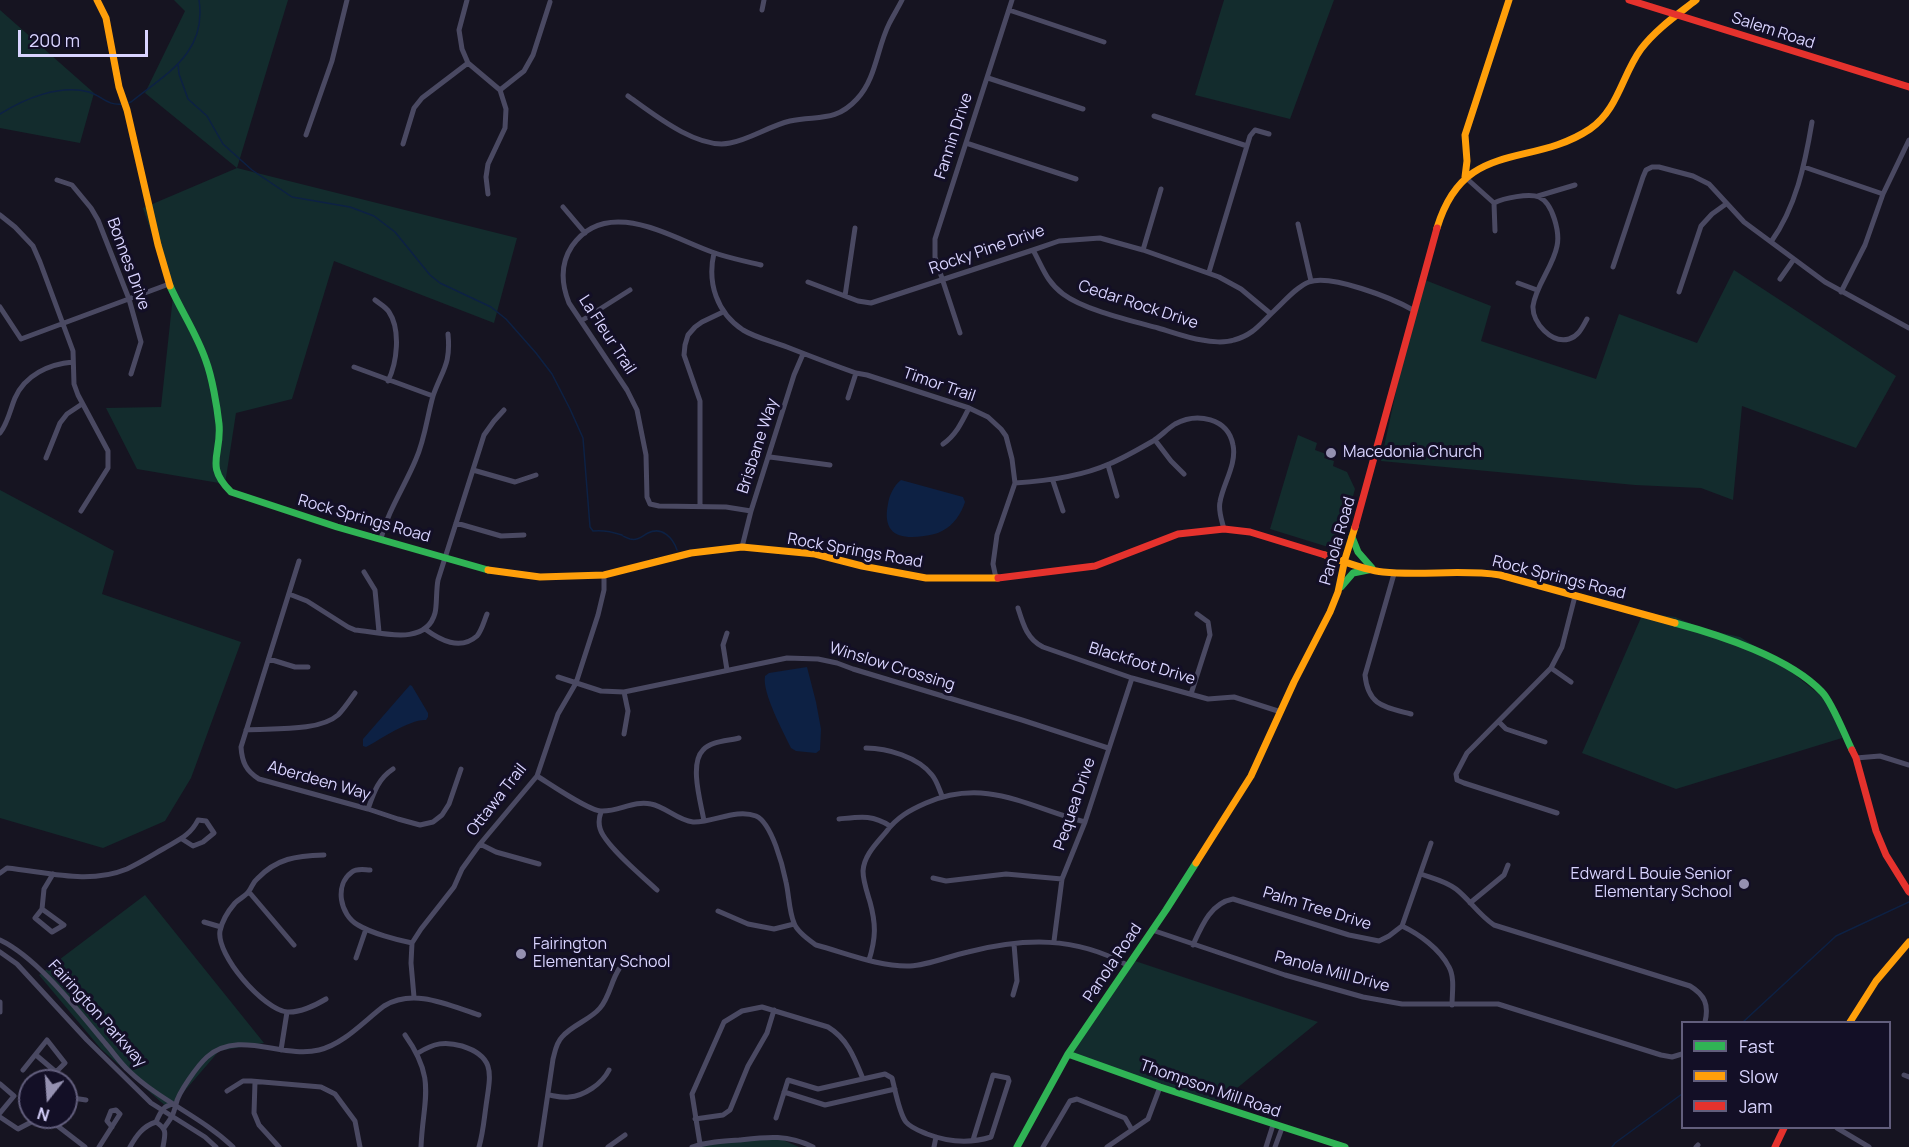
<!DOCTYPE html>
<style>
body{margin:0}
#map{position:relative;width:1909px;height:1147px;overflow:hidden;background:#161421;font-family:Manrope,sans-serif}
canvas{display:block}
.legend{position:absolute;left:1681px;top:1021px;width:210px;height:108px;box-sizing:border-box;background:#130f26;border:2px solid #625e7d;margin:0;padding:8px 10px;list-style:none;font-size:18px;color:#d9d4ff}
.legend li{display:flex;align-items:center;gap:12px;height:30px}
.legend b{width:30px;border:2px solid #625e7d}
.north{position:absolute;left:18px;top:1069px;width:60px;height:60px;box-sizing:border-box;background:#130f26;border:2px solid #625e7d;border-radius:50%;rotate:197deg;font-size:16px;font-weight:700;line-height:24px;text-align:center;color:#d9d4ff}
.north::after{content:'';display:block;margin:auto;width:21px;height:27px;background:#9591b1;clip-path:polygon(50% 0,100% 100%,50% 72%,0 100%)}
.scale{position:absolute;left:18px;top:30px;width:130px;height:27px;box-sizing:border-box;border:3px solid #d9d4ff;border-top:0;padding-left:8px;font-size:18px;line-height:21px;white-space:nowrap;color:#d9d4ff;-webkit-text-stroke:4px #130f26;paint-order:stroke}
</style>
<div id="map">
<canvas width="1909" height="1147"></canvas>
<ul class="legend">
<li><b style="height:8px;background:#30b455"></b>Fast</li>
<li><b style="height:8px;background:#ff9f0a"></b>Slow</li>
<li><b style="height:8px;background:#e5322d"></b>Jam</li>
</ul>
<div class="north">N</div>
<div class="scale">200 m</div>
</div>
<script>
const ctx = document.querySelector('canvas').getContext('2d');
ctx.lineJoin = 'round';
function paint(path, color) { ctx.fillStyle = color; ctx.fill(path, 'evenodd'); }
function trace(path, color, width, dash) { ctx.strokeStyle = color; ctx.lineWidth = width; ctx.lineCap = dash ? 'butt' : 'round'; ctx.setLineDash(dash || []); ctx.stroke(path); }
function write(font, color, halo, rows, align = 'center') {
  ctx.font = font + ' Manrope,sans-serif'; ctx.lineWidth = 6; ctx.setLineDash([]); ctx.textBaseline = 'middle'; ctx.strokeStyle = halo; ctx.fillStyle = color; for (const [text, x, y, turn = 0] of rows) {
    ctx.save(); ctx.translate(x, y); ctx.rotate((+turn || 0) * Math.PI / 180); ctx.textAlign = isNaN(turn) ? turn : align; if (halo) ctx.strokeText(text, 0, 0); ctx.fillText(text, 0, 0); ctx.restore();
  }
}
const green = new Path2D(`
 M174 0H288L237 168 517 238 494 323 334 261 292 399 236 413 225 484 137 469 106 408 161 407 173 296 143 208 237 168 145 93 185 11Z
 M1224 0H1334L1290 119 1195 95Z
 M0 10 94 93 80 143 0 128Z
 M1734 270 1896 376 1856 448 1742 406 1733 500 1701 488 1635 485 1381 461 1414 308 1425 280 1491 306 1481 341 1596 379 1619 314 1697 343Z
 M1298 435 1317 443 1315 450 1326 454 1324 458 1334 461 1333 466 1347 472 1355 489 1338 550 1270 529Z
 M0 490 114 551 102 594 241 642 191 778 165 821 103 848 0 818Z
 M1643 613 1675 617 1704 629 1740 637 1774 658 1830 703 1842 738 1676 789 1582 753Z
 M145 895 264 1043 219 1051 169 1109 101 1049 39 975Z
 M1132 960 1318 1022 1220 1102 1067 1058Z
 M776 1137 799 1147H689Z`);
const water = new Path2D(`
 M901 480 963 497 965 502C961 514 954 525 942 531 937 534 930 535 924 536 898 540 882 533 888 504 889 496 894 485 901 480Z
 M807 667 816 702 821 729 820 750 816 753 796 751 791 748C783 731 762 693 765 676L769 673Z
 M410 685 412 686 428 713V717L426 720C410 719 381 739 366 747L363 746V739Z`);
const stream = new Path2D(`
 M178 64 179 74 188 99 207 116 223 144 252 170 292 197 350 207 374 216 395 232 430 275 440 283 491 307 506 319 536 353 552 374 570 409 583 438 590 527 593 531C603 530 613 532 622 535 622 536 630 539 630 539 638 541 642 536 648 533 662 526 673 538 677 550
 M127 103 131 102C167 73 207 53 199 0
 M0 114C24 99 59 84 89 92 102 96 107 106 123 104
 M1743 1022 1836 936 1909 902
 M1612 1147 1615 1143 1682 1094`);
const street = new Path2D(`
 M467 0 459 30 462 49 468 63 500 90 506 109 505 128 488 164 486 177 488 194
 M762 10 764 0
 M1009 10 1104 42
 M988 78 1083 109
 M500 90 524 71 533 55 550 2
 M628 96C653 114 698 150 730 143 751 139 769 126 790 121 817 115 835 123 857 99 876 79 877 48 889 24 893 16 898 8 902 0
 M1154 116 1247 146
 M306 135 332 61 347 0
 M966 143 1076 179
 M403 144 414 108 422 98 468 63
 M1804 167 1883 194
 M1465 177 1494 203
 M57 180 72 185 91 208 98 220 129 299 141 342 131 374
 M1538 196 1575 185
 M1494 203C1504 198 1529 193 1539 197 1553 203 1560 233 1557 246 1553 267 1536 285 1533 306 1532 323 1552 344 1569 339 1579 336 1583 326 1587 319
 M1494 203 1495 231
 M563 207 585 233
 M0 215 15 227 33 246 40 262 73 351 74 384 78 395 108 451V468L81 511
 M1298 224 1311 281
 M1771 242C1796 207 1805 164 1812 122
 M1033 250C1043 268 1046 281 1063 294 1084 310 1132 321 1158 328 1172 332 1187 338 1202 340 1211 342 1225 343 1234 340 1253 335 1260 324 1274 311 1284 302 1296 287 1309 282 1331 274 1392 298 1413 310
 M1143 250 1161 189
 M714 253C707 283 717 313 743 330 756 338 772 341 787 347 810 356 833 365 856 373L867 375 969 408 988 417 1001 429 1006 436 1012 459 1015 483 997 535 993 564 996 578
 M1613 267 1643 177 1646 170 1652 167H1659L1693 176 1709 184 1744 222 1825 282 1909 328
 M1209 272 1250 136 1255 130 1269 134
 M1780 279 1794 259
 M808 282 858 301 871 303 1033 250 1059 241 1100 238 1143 250 1219 277 1241 289 1271 314
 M1518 283 1537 290
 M1679 292 1701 226 1712 214 1726 204
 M1841 292 1865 245 1883 194 1909 140
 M845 296 855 228
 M375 300C380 304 386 307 389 312 401 330 397 363 388 381
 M0 307 21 339 169 284
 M581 321 630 290
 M960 333 935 257V239L1012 0
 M354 367 433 396
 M848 398 856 373
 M0 433C8 423 10 410 15 398 25 375 49 364 73 362
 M1155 440 1171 461 1184 474
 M943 444C956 435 962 422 969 408
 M770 457 830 465
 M46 458 60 423 67 414 82 404
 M1108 465 1117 496
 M473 470 515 482 536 475
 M1053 481 1063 511
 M1015 483C1047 481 1080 477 1109 464 1124 458 1139 449 1153 441 1161 436 1167 429 1175 424 1197 412 1228 418 1233 445 1237 464 1223 484 1220 502 1218 511 1222 521 1224 529
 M700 506V401L684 355 685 345 688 335 695 327 702 322 723 312
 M751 511 726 507 659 506 650 504 647 497 646 455 637 410 627 390 569 303C561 283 560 264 572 246 607 196 670 237 712 252 728 258 745 261 761 265
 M456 523 501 536 524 535
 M381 539C388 510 405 486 416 459 425 439 427 417 433 396 442 370 451 365 448 334
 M742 547 751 511 794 375 803 354
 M299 561 241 747C242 762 246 771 259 779L368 809 398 819 420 825 433 822 442 815 449 804 461 769
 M364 572 375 590 379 632
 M1394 574 1365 675C1368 706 1385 707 1411 714
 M289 594 307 601 348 627 355 630C380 632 426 647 435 613 437 606 436 590 438 580L484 435 494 421 504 410
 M1018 608C1023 624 1027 639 1043 647L1132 678 1208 699 1234 697 1281 712
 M425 629C440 640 460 651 477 636 482 630 484 621 487 614
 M269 659 295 667H308
 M1551 668 1571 682
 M727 670 723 645 727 633
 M558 677 601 691 624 692 787 658 818 659 837 663 853 669 1022 720 1108 748
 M1191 694 1210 635 1208 622 1197 614
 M1499 722 1506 729 1545 742
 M246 730C271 728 319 732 338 715 344 709 350 700 355 693
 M624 734 628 711 624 692
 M866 748C887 748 918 757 932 775 937 781 939 789 942 796
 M1856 758 1880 756 1909 765
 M537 776C550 784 589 811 601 811 618 812 634 800 651 804 666 807 677 820 693 822 713 823 736 808 756 816 772 823 783 867 786 882 789 895 789 911 794 923 797 932 809 940 816 945 846 953 879 967 910 966 929 965 949 956 968 952 1024 938 1075 936 1127 965
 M368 809C374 792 378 779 393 769
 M601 812C598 820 598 827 603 835 614 853 641 875 657 890
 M1557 813 1464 783 1457 780 1456 774 1467 753 1551 668 1562 647 1575 596
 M839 819C859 817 872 814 890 826
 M704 821C701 803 689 764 703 750 711 741 728 741 739 738
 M480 844 496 852 539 864
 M324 855C296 856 277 858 257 879 253 882 252 887 249 891 246 896 240 898 235 903 229 910 222 921 220 931 216 955 263 1009 287 1012 299 1013 316 1005 326 999
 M370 870C365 870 357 868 352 872 334 885 340 915 358 925 371 933 397 940 412 943
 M0 873 7 868C47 872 88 885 127 869 140 863 151 856 163 849 178 840 190 836 198 820L206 821 214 833 203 842 193 846 182 839
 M1421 874C1432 878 1446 881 1456 889 1470 900 1478 914 1494 925L1690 986C1705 995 1709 1005 1705 1022
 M933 878 946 881 1006 874 1062 879
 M249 892 294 945
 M1470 903 1504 875 1508 865
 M42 909 64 925 52 932 35 918 42 909 44 889 53 874
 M718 911 748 924 774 929 794 924
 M204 922 221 927
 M1402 926C1419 934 1440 949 1449 967 1455 978 1452 993 1452 1005
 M1152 930 1285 975 1363 997 1402 1004H1498L1661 1055 1672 1057 1682 1054
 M0 940C38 958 78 1011 105 1043 113 1052 120 1063 129 1071 160 1101 202 1117 233 1147
 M1054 941 1062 879 1085 822 1132 678
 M1193 945C1202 925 1211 903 1233 899L1349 935 1379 941 1389 936 1402 926 1431 843
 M0 952 17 964 87 1040 151 1103 205 1137 216 1147
 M356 958 366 929
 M869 960C876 938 876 924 870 902 867 892 863 881 863 871 864 855 877 843 886 832 897 817 910 810 926 803 986 777 1028 807 1085 822
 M1013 995 1017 981 1014 944
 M414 997 411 963 412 943 421 929 454 887 462 869 480 844 537 776 558 714 576 683 598 615 604 590V575
 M0 1002V1012
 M405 1035C437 1080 423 1098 421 1147
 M281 1050 287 1012
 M418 1053C434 1043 445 1041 462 1046 497 1057 490 1076 486 1106 484 1120 483 1133 479 1147
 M36 1055 56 1072 62 1081
 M23 1070 47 1040 65 1063 56 1072
 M1904 1075 1909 1077
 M255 1082 254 1113 259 1125 279 1147
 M0 1084 14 1096 0 1113
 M227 1091 243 1081H251L321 1087 335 1094 355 1121 360 1147
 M784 1092 825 1105 895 1089
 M549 1095C555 1096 562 1098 569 1097 584 1096 602 1084 609 1070
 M66 1097 86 1100
 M0 1117 18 1129 41 1117
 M46 1117 85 1147
 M776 1118 788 1080 818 1089 885 1074 892 1078C895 1089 899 1113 906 1122 911 1128 920 1131 927 1134 948 1142 969 1144 991 1137L1009 1081 1008 1078 993 1075 973 1140
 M695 1119 723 1115 730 1110 748 1066 767 1033 774 1010
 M156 1122C160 1113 163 1105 174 1104
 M164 1128C172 1117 173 1116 176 1104 178 1093 198 1065 207 1057 239 1029 282 1059 319 1050 344 1044 364 1021 384 1006 414 988 448 1005 479 1015
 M1837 1128 1869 1147
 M700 1144 692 1094 724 1022 742 1011 762 1007 828 1027C848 1039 855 1059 863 1079
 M99 1147 120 1114 116 1110 111 1111 107 1121 112 1127
 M130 1147C136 1136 143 1126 156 1122 168 1130 165 1134 163 1147
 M540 1147 553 1059C555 1052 556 1043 562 1037 572 1025 590 1020 600 1008 610 996 611 981 619 969
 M608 1147 625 1135
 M692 1147C707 1142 722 1141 739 1140 766 1137 787 1134 813 1147
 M934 1147 936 1137
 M1043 1147 1070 1101 1077 1099 1125 1118 1132 1130
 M1107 1147 1148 1119 1160 1087
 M1266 1147 1273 1125
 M1275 1147 1282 1128
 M1696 1147 1698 1145`);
const fast = new Path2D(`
 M170 286C181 311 197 334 206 361 212 377 217 406 219 424 222 455 204 465 231 492L337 527 488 570
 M1352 537 1358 552 1372 568
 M1341 587 1353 573 1368 570
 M1675 623C1720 635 1790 658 1822 692 1832 702 1845 736 1852 750
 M1068 1054 1160 1087 1345 1147
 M1017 1147 1068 1054 1166 910 1196 863`);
const slow = new Path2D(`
 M97 0 106 18 119 87 127 110 158 245 170 286
 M1465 177 1467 161 1465 135 1509 0
 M1437 228C1464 138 1530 169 1590 129 1618 110 1622 75 1641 49 1656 29 1677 15 1696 0
 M1325 555C1343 561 1364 570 1383 572 1422 576 1461 569 1500 575L1675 623
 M488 570 540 577 604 575 691 553 742 547 815 554 862 566 926 578H998
 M1196 863 1251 776 1294 682 1330 612 1338 592 1345 559 1355 527
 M1850 1022 1876 981 1909 942`);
const jam = new Path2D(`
 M1629 0 1909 87
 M1355 527 1437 228
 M998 578 1095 566 1178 534 1224 529 1250 532 1325 555
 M1852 750 1856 758 1876 831 1886 855 1909 892
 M1775 1147 1784 1128`);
const markers = [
 [1331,453,6,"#9591b1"],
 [1744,884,6,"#9591b1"],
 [521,954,6,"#9591b1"]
];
const streetNames = [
 ["Salem Road",1773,31,18],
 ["Fannin Drive",954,136,-72],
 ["Rocky Pine Drive",987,250,-19],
 ["Bonnes Drive",128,264,70],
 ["Cedar Rock Drive",1138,305,18],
 ["La Fleur Trail",607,335,57],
 ["Timor Trail",939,385,19],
 ["Brisbane Way",758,446,-72],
 ["Rock Springs Road",364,519,16],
 ["Panola Road",1338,541,-74],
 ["Rock Springs Road",855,551,10],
 ["Rock Springs Road",1559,578,14],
 ["Blackfoot Drive",1142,664,17],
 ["Winslow Crossing",892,667,17],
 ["Aberdeen Way",319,781,16],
 ["Ottawa Trail",497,800,-52],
 ["Pequea Drive",1075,804,-71],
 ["Palm Tree Drive",1317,909,17],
 ["Panola Road",1113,963,-56],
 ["Panola Mill Drive",1332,972,15],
 ["Fairington Parkway",97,1014,48],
 ["Thompson Mill Road",1210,1089,19]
];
const poiNames = [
 ["Macedonia Church",1343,453],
 ["Edward L Bouie Senior",1732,875,"right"],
 ["Elementary School",1732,893,"right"],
 ["Fairington",533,945],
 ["Elementary School",533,963]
];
paint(green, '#132c2d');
paint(water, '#0d2144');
trace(stream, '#0d2144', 1.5);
trace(street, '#4a4962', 5);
trace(fast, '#30b455', 7);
trace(slow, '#ff9f0a', 7);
trace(jam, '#e5322d', 7);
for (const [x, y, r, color] of markers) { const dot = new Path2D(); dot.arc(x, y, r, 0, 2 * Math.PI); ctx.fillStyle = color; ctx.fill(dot); trace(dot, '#130f26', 2); }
write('16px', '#d9d4ff', '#130f26', streetNames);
write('16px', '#d9d4ff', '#130f26', poiNames, 'left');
</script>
